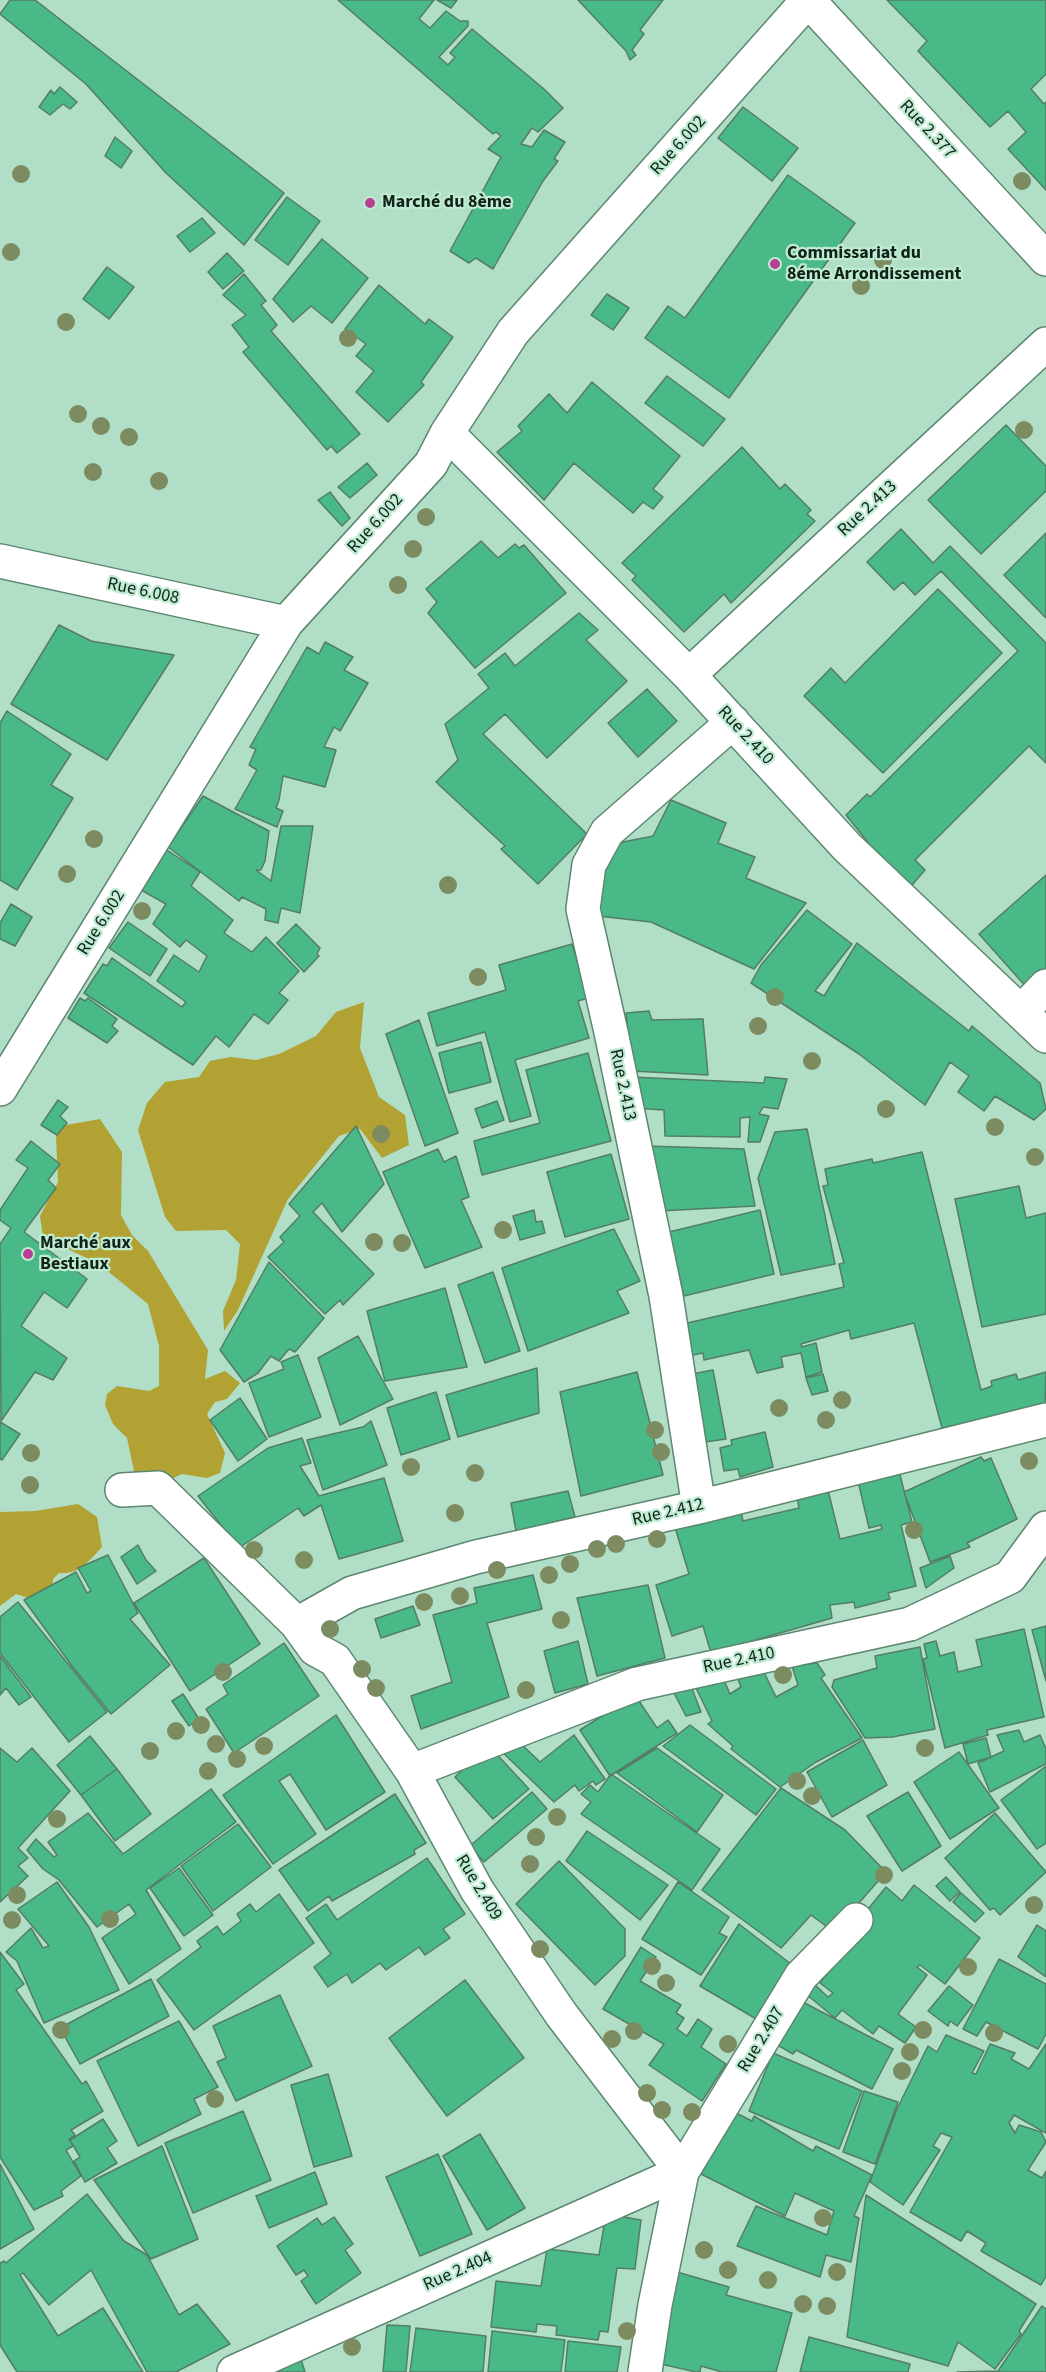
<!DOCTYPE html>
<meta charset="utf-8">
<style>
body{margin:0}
canvas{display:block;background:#b1dec6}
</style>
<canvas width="1046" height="2372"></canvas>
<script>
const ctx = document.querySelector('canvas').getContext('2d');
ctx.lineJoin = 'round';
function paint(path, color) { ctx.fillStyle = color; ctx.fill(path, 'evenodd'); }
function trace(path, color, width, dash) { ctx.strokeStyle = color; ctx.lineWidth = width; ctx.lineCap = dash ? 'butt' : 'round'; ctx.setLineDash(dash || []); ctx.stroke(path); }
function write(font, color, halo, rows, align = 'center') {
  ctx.font = font + ' "Source Sans 3",sans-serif'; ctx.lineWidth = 4.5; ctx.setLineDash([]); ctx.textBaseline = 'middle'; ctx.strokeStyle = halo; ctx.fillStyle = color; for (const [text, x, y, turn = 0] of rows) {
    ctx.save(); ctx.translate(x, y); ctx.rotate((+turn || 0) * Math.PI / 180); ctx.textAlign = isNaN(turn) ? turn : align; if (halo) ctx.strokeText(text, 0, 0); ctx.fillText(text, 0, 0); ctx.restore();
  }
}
const forest = new Path2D(`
 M364 1002 360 1048 379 1097 405 1115 409 1145 382 1158 360 1129 339 1136 288 1199 238 1310 224 1331 223 1311 236 1280 240 1244 226 1230 176 1231 165 1217 138 1130 147 1103 165 1082 199 1077 210 1061 230 1057 256 1060 279 1054 316 1036 336 1012Z
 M100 1119 122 1152 121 1215 132 1235 148 1251 208 1350 205 1379 225 1371 240 1383 227 1399 215 1402 207 1414 225 1453 220 1473 207 1478 182 1474 167 1481 135 1476 127 1438 113 1424 105 1405 107 1394 117 1386 149 1391 159 1386V1346L148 1304 99 1264 43 1237 40 1216 58 1182 56 1135 66 1125Z
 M78 1504 97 1517 102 1547C89 1561 79 1575 59 1573L53 1579 52 1595 35 1600 16 1594 0 1606V1512L35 1511Z`);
const building = new Path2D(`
 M10 0H35L284 193 244 245 166 173 86 84 0 14Z
 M338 0H434L419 19 430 28 446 11 460 21H468V26L439 57 448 65 455 57 450 53 472 29 544 89 563 108 538 132 532 128 521 144 532 147 544 130 565 142 554 159 558 161 543 181 493 269 476 258 469 263 450 251 501 157 488 149 501 136 496 132 493 134Z
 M437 0H457L451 8Z
 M578 0H663L640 30 644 34 632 50 636 55 630 60 626 51Z
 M887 0H1046V74L1031 89 1044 104 1046 102V190L1008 149 1026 132 1008 111 990 127 918 51 927 41Z
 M60 87 77 102 70 109 63 104 50 115 39 107 51 90 54 94Z
 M743 107 798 148 772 181 718 138Z
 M115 137 132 151 121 168 105 156Z
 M788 175 855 223 729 398 645 338 668 306 685 318Z
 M287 197 320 221 288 265 255 240Z
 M202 218 215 233 190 252 177 236Z
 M322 239 368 278 332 323 311 306 293 322 273 299Z
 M227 253 244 271 223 289 208 272Z
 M107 267 134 287 109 319 83 299Z
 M244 274 266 301 261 305 277 325 271 331 360 434 337 453 331 446 327 450 243 352 249 347 232 325 246 315 223 295Z
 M379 285 425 324 429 319 453 337 421 382 424 385 388 422 356 392 374 371 356 356 366 344 345 329Z
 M607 294 629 308 613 330 591 315Z
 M667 376 725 419 703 446 645 403Z
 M592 382 680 456 653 489 663 497 653 509 643 502 633 513 574 463 544 500 497 452 522 431 518 426 549 394 567 413Z
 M1006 425 1046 466V491L981 554 928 500Z
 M742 447 780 489 785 484 811 510 807 514 815 521 731 603 724 594 684 632 632 580 636 576 622 563Z
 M367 463 377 475 350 498 338 487Z
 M330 492 350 518 342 526 318 500Z
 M901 529 933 563 950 546 1046 643V763L1029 746 915 860 925 870 907 891 846 815 867 794 870 797 1018 651 941 571 915 595 903 582 894 590 867 562Z
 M1046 533V618L1004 575Z
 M481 541 498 558 515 544 519 548 524 545 566 593 475 668 428 613 437 602 426 589Z
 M938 589 1002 653 883 773 804 696 831 668 845 683Z
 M579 613 598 630 586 640 627 681 547 758 505 714 483 734 587 834 538 884 501 849 505 846 436 782 458 760 445 724 489 688 478 674 505 653 515 666Z
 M59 625 91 641 174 655 107 760 11 704Z
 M325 642 353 657 344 670 368 683 340 731 334 727 324 747 336 750 325 787 283 776 279 800 276 808 283 811 277 827 235 809 257 770 249 765 256 749 250 747 307 647 319 654Z
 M647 689 677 721 638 757 608 723Z
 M7 711 71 754 51 785 73 798 17 890 0 880V723Z
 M203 796 269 831 265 861 261 870H256L271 881 281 826H313L300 913 281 908 278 923 265 920 266 909 242 897 239 901 168 847Z
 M671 800 726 823 718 843 755 857 746 878 806 903 754 969 651 922 589 915 613 844 653 836Z
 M167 850 200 872 191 886 233 920 224 933 252 952 266 937 299 971 279 993 288 1000 268 1024 254 1014 229 1047 216 1036 193 1065 84 993 103 964 107 966 112 958 182 1007 186 1002 157 981 174 955 199 972 207 956 186 940 180 947 153 924 166 904 141 890Z
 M1046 875V972L1028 989 979 934Z
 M11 904 32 917 15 946 0 939V923Z
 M807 910 852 944 815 991 824 996 857 943 969 1031 972 1026 1040 1083 1046 1109 1034 1120 995 1096 984 1111 958 1092 969 1076 950 1062 925 1105 859 1054 751 983 761 965Z
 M128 922 167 949 150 976 109 948Z
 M296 924 320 948 317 954 319 956 304 972 277 943Z
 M572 944 588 998 578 1001 589 1038 515 1060 531 1116 510 1122 485 1032 437 1046 428 1013 506 990 499 965Z
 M80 998 85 1001 88 998 117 1019 112 1026 118 1031 107 1043 68 1018Z
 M649 1011 652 1020 703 1019 708 1075 632 1071 626 1013Z
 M419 1020 458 1133 425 1146 386 1034Z
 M481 1042 491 1082 449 1093 439 1053Z
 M588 1053 611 1141 482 1175 474 1141 540 1123 526 1070Z
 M631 1077 764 1083 765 1077 787 1079 778 1109 763 1107 759 1114 769 1116 760 1142H748L750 1117 740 1118V1137L665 1136 664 1110 634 1108Z
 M58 1100 68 1107 60 1116 67 1123 57 1135 41 1125Z
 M497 1101 504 1120 482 1128 475 1109Z
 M356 1126 384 1184 342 1232 322 1203 313 1212 374 1274 343 1305 340 1300 325 1314 268 1257 284 1242 280 1237 300 1216 289 1204Z
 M807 1129 835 1264 781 1275 758 1178 775 1132Z
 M31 1141 60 1164 48 1180 56 1188 24 1232 87 1279 67 1308 44 1292 21 1326 67 1358 53 1380 35 1372 1 1421 0 1244 11 1228 0 1220V1210L28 1168 16 1160Z
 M646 1146 744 1149 755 1206 659 1211Z
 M438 1149 444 1162 456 1156 469 1197 461 1200 482 1247 425 1268 383 1172Z
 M922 1152 981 1390 992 1386 991 1381 1016 1374 1018 1380 1046 1372 1045 1405 942 1428 914 1323 851 1339 849 1330 801 1344 802 1347 816 1343 822 1372 806 1377 801 1353 781 1357 783 1367 757 1373 749 1350 704 1360 703 1353 688 1356 683 1324 844 1287 839 1264 844 1263 823 1186 828 1185 825 1169 872 1159 873 1163Z
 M611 1154 629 1219 565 1237 547 1172Z
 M1019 1186 1026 1218 1046 1213V1314L982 1327 955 1199Z
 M534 1210 536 1222 542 1221 545 1233 520 1240 513 1216Z
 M760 1210 774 1274 684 1296 669 1232Z
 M614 1229 640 1281 617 1291 629 1313 528 1351 502 1268Z
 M269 1262 324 1318 295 1352 289 1349 279 1361 271 1356 258 1373 244 1382 220 1350Z
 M493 1272 520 1351 485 1363 458 1285Z
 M445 1288 467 1367 385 1381 367 1311Z
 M358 1336 393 1399 340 1425 318 1358Z
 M298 1355 321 1417 269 1437 249 1383 284 1369 281 1362Z
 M537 1368 539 1413 458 1437 446 1395Z
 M713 1370 726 1439 705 1442 692 1374Z
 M637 1372 663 1475 581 1496 560 1392Z
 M823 1374 828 1391 812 1395 806 1378Z
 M436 1392 450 1439 401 1455 387 1408Z
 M240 1398 267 1439 238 1461 210 1420Z
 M371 1421 387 1465 323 1490 307 1440 363 1427Z
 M0 1422 20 1434 2 1460 0 1459Z
 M765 1432 773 1467 740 1477 738 1469 724 1471 720 1448 732 1445 731 1440Z
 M302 1438 311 1463 300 1466 319 1496 384 1478 403 1541 339 1559 321 1505 304 1516 298 1508 239 1548 198 1496 268 1448Z
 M981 1457 984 1461 991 1458 1017 1519 967 1543 970 1547 930 1562 904 1492Z
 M899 1471 912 1522 901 1525 916 1586 888 1593 890 1599 855 1608 854 1602 830 1605 832 1618 711 1653 703 1626 672 1636 656 1585 689 1574 674 1524 740 1507 743 1521 799 1508 797 1497 828 1490 840 1539 882 1529 881 1525 869 1528 858 1481Z
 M568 1491 575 1517 516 1531 511 1503Z
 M138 1545 146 1560 156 1571 137 1584 121 1557Z
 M108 1555 138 1613 130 1619 170 1665 111 1714 72 1666 24 1600 76 1572 87 1593 91 1591 78 1568Z
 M950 1556 954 1568 926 1588 920 1568Z
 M204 1558 260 1644 190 1691 134 1603Z
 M533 1575 542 1609 487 1623 509 1697 421 1729 411 1696 452 1682 433 1615 477 1603 474 1588Z
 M648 1585 665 1658 597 1676 577 1598Z
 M18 1602 107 1712 69 1742 0 1653V1617Z
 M413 1606 420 1625 381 1638 375 1619Z
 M1046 1626V1681L1032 1630Z
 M1024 1629 1044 1717 987 1730 988 1735 945 1748 923 1659 927 1658 924 1644 936 1641 940 1656 954 1652 958 1672 982 1666 976 1640Z
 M578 1641 588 1684 555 1693 544 1651Z
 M284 1643 319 1696 234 1753 206 1709 228 1694 223 1685Z
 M920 1647 935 1729 892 1737 865 1738 832 1687 834 1680 877 1668 875 1656Z
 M0 1656 31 1697 19 1705 6 1688 0 1695Z
 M817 1663 825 1675 821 1678 862 1738 816 1762 780 1787 731 1749 733 1746 708 1724 712 1721 695 1686 723 1678 730 1694 741 1687 736 1674 762 1668 776 1697 798 1685 792 1666Z
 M691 1686 701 1712 686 1716 673 1691Z
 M183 1694 199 1719 189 1726 172 1701Z
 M635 1695 657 1728 668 1720 677 1733 610 1776 580 1730Z
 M336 1715 385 1792 326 1830 290 1774 279 1781 316 1834 273 1864 223 1795Z
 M690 1725 776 1789 756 1815 663 1746Z
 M1019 1730 1024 1742 1040 1735 1046 1749V1764L990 1792 978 1763 1004 1751 997 1735Z
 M574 1735 605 1779 596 1785 593 1781 579 1791 575 1785 554 1802 497 1747 518 1741 540 1762Z
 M90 1736 117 1769 81 1795 57 1765Z
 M986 1738 991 1757 968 1764 963 1744Z
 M863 1740 887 1785 832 1817 807 1772Z
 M488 1745 529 1789 493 1819 455 1777Z
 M0 1748 17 1762 32 1748 70 1791 18 1848 28 1858 18 1866 28 1876 0 1902Z
 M657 1748 723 1795 697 1832 617 1773Z
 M959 1752 999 1808 950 1839 914 1782Z
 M1046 1766V1843L1037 1849 1001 1800Z
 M117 1769 151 1814 115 1841 81 1795Z
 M611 1774 720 1849 692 1890 581 1814 591 1802 581 1794 590 1785 598 1792Z
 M781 1788 845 1830 886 1872 852 1911 830 1929 811 1915 781 1948 702 1890Z
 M211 1789 236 1822 146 1890 181 1949 129 1984 102 1938 136 1914 129 1904 97 1927 59 1880 43 1869 27 1850 36 1839 54 1857 57 1855 48 1842 88 1813 123 1854Z
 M532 1792 547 1809 484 1862 470 1846Z
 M908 1792 941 1846 902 1871 867 1816Z
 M395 1794 426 1843 414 1850 415 1854 332 1901 329 1896 308 1911 279 1870Z
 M995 1813 1046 1872 1000 1915 994 1908 990 1910 945 1858Z
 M238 1824 271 1867 213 1911 181 1866Z
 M587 1831 668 1885 640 1920 566 1861Z
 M427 1858 465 1914 443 1929 450 1938 425 1955 419 1947 386 1970 380 1963 352 1983 347 1974 328 1987 314 1967 331 1954 306 1918 326 1904 337 1920Z
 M559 1861 625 1929V1956L595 1985 516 1904Z
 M179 1868 213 1915 184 1936 150 1888Z
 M946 1877 960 1892 950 1901 936 1886Z
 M57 1882 89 1927 119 1990 44 2023 17 1961 6 1952 31 1928 43 1948 49 1946 18 1909Z
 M678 1882 729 1917 719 1933 727 1937 701 1975 642 1939Z
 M914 1885 980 1938 945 1984 920 1965 917 1967 927 1975 898 2014 916 2027 905 2043 879 2026 873 2034 842 2010 835 2018 806 1994 815 1985 828 1997 833 1993 820 1983 865 1923 860 1919 886 1887 902 1901Z
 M961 1893 984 1913 975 1922 953 1902Z
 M279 1894 314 1943 194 2030 157 1980 201 1947 197 1941 217 1926 223 1935 241 1921 237 1914 250 1904 256 1912Z
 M739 1924 791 1964 758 2020 700 1986Z
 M1037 1925 1046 1931V1977L1018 1957Z
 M641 1947 656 1957 640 1981 681 2005 676 2013 684 2018 677 2029 687 2036 698 2019 712 2029 701 2047 726 2064 702 2101 649 2065 664 2044 603 2009Z
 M0 1952 24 1984 16 1990 82 2084 86 2081 103 2111 71 2130 75 2135 69 2139 73 2146 66 2150 81 2176 61 2191 63 2196 34 2210 0 2157Z
 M999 1959 1046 1984V2034L1038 2049 986 2022 977 2036 963 2029Z
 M151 1979 169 2016 80 2064 60 2028Z
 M465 1980 524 2058 447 2116 389 2038Z
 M949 1986 973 2005 957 2026 950 2021 948 2026 928 2011Z
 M280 1995 312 2066 236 2101 217 2062 226 2058 213 2026Z
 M795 1998 893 2049 872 2089 796 2050 793 2054 774 2043Z
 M179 2021 218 2087 194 2099 201 2114 138 2146 97 2061Z
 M946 2035 984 2051 972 2073 976 2074 990 2044 1015 2053 1011 2059 1029 2069 1046 2044V2133L1014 2115 1009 2123 1015 2133 1019 2125 1041 2132 1046 2142 1028 2170 1042 2178 1046 2171V2276L1041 2285 981 2251 986 2243 967 2231 961 2241 910 2212 952 2137 941 2133 933 2146 940 2150 903 2205 870 2182 897 2109 928 2046 937 2052Z
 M773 2053 862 2091 839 2149 749 2111Z
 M328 2074 352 2156 314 2167 291 2085Z
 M864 2091 898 2102 875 2164 843 2152Z
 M243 2111 271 2180 193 2213 165 2143Z
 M732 2111 752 2121 754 2116 813 2151 816 2146 872 2175 854 2216 859 2218 851 2262 826 2255 820 2277 737 2246 756 2206 827 2235 834 2211 795 2193 785 2216 701 2174Z
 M103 2119 117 2141 107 2148 117 2163 85 2182 74 2161 80 2157 70 2140Z
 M480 2134 525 2208 487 2230 443 2156Z
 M162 2146 198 2239 151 2259 94 2180Z
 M438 2154 472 2234 420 2256 386 2177Z
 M0 2164 34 2229 0 2249Z
 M315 2172 327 2204 269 2228 256 2196Z
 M87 2194 124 2241 147 2255 179 2315 197 2304 230 2344 176 2372H147L91 2270 49 2305 23 2273 20 2275 58 2336 103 2308 143 2372H17L0 2345V2263L4 2261 6 2263Z
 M866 2195 1036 2304 1019 2331 1021 2334 995 2369 958 2342 948 2366 847 2337Z
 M606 2214 641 2220 635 2269 617 2268 608 2332 600 2331 598 2340 556 2335 557 2326 537 2324 536 2332 491 2327 496 2281 541 2286 547 2249 599 2255Z
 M334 2217 353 2244 345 2250 361 2273 316 2304 301 2281 308 2276 304 2270 296 2275 277 2246 317 2218 322 2225Z
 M677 2272 729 2287 726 2295 792 2313 776 2372H722L701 2366 700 2372H696L652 2362Z
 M1042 2306 1046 2309V2372H957L998 2371Z
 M387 2325 410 2326 406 2372H383Z
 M416 2328 486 2336 483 2372H410Z
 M492 2331 565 2340 561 2372H488Z
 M809 2337 910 2364 908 2372H800Z
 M568 2341 621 2347 617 2372H565Z
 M300 2356 305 2372H273Z`);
const minor = new Path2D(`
 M808 0 1046 259
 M447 433 689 675 847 847 1046 1036
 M0 561 286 623
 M689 675 1046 344
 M1021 1012 1046 986
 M0 1089 286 623 431 464 447 433 513 332 808 0
 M122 1490 158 1488 297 1624 315 1649 335 1660 412 1771 477 1890 561 2014 682 2172 655 2305 645 2372
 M699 1507 666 1296 611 1032 583 909 589 865 607 832 733 722
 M297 1624 352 1593 476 1557 699 1507 1046 1420
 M412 1771 637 1684 910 1624 1010 1577 1046 1528
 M234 2372 682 2172 801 1976 856 1920`);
const trees = [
 [21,174],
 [1022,181],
 [11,252],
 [883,260],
 [861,286],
 [66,322],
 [348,338],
 [78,414],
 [101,426],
 [1024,430],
 [129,437],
 [93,472],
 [159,481],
 [426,517],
 [413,549],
 [398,585],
 [94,839],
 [67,874],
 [448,885],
 [142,911],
 [478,977],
 [775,997],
 [758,1026],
 [812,1061],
 [886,1109],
 [995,1127],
 [381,1134],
 [1035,1157],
 [503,1230],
 [374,1242],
 [402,1243],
 [842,1400],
 [779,1408],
 [826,1420],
 [655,1430],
 [661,1452],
 [31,1453],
 [1029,1461],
 [411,1467],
 [475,1473],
 [30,1485],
 [455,1513],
 [914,1530],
 [657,1539],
 [616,1544],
 [597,1549],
 [254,1550],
 [304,1560],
 [570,1564],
 [497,1570],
 [549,1575],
 [460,1596],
 [424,1602],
 [561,1620],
 [330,1629],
 [362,1669],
 [223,1672],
 [783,1675],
 [376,1688],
 [526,1690],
 [201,1725],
 [176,1731],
 [216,1744],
 [264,1746],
 [925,1748],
 [150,1751],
 [237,1759],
 [208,1771],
 [797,1781],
 [812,1796],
 [557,1817],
 [57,1819],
 [536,1837],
 [530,1864],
 [884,1875],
 [17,1895],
 [1034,1905],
 [110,1919],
 [12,1920],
 [540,1949],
 [652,1966],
 [968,1967],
 [666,1983],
 [61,2030],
 [923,2030],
 [634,2031],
 [994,2033],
 [612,2039],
 [728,2044],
 [910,2052],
 [902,2071],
 [647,2093],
 [215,2099],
 [662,2110],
 [692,2112],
 [823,2218],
 [704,2250],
 [728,2270],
 [837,2272],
 [768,2280],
 [803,2304],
 [827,2306],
 [627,2331],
 [352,2347]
];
const markers = [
 [370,203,6,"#b73f94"],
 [775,264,6,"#b73f94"],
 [28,1254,6,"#b73f94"]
];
const streetNames = [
 ["Rue 2.377",927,130,47],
 ["Rue 6.002",679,146,-48],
 ["Rue 2.413",868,509,-43],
 ["Rue 6.002",376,524,-48],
 ["Rue 6.008",143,592,12],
 ["Rue 2.410",745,736,47],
 ["Rue 6.002",102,923,-58],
 ["Rue 2.413",622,1085,78],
 ["Rue 2.412",668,1513,-13],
 ["Rue 2.410",739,1661,-12],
 ["Rue 2.409",478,1888,59],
 ["Rue 2.407",762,2040,-59],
 ["Rue 2.404",458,2272,-24]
];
const poiNames = [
 ["Marché du 8ème",382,203],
 ["Commissariat du",787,254],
 ["8éme Arrondissement",787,275],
 ["Marché aux",40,1244],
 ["Bestiaux",40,1265]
];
paint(forest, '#b2a234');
paint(building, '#49ba87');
trace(building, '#537d67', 1.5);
trace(minor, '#5c8770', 36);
trace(minor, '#fff', 33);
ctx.fillStyle = '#7c8c60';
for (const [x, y] of trees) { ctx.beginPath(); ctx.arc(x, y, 9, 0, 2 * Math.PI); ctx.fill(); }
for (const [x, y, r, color] of markers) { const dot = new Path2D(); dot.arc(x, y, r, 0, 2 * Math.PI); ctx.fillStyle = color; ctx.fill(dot); trace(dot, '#beebd2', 2); }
write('18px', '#112219', '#beebd2', streetNames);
write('bold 18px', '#112219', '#beebd2', poiNames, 'left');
</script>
